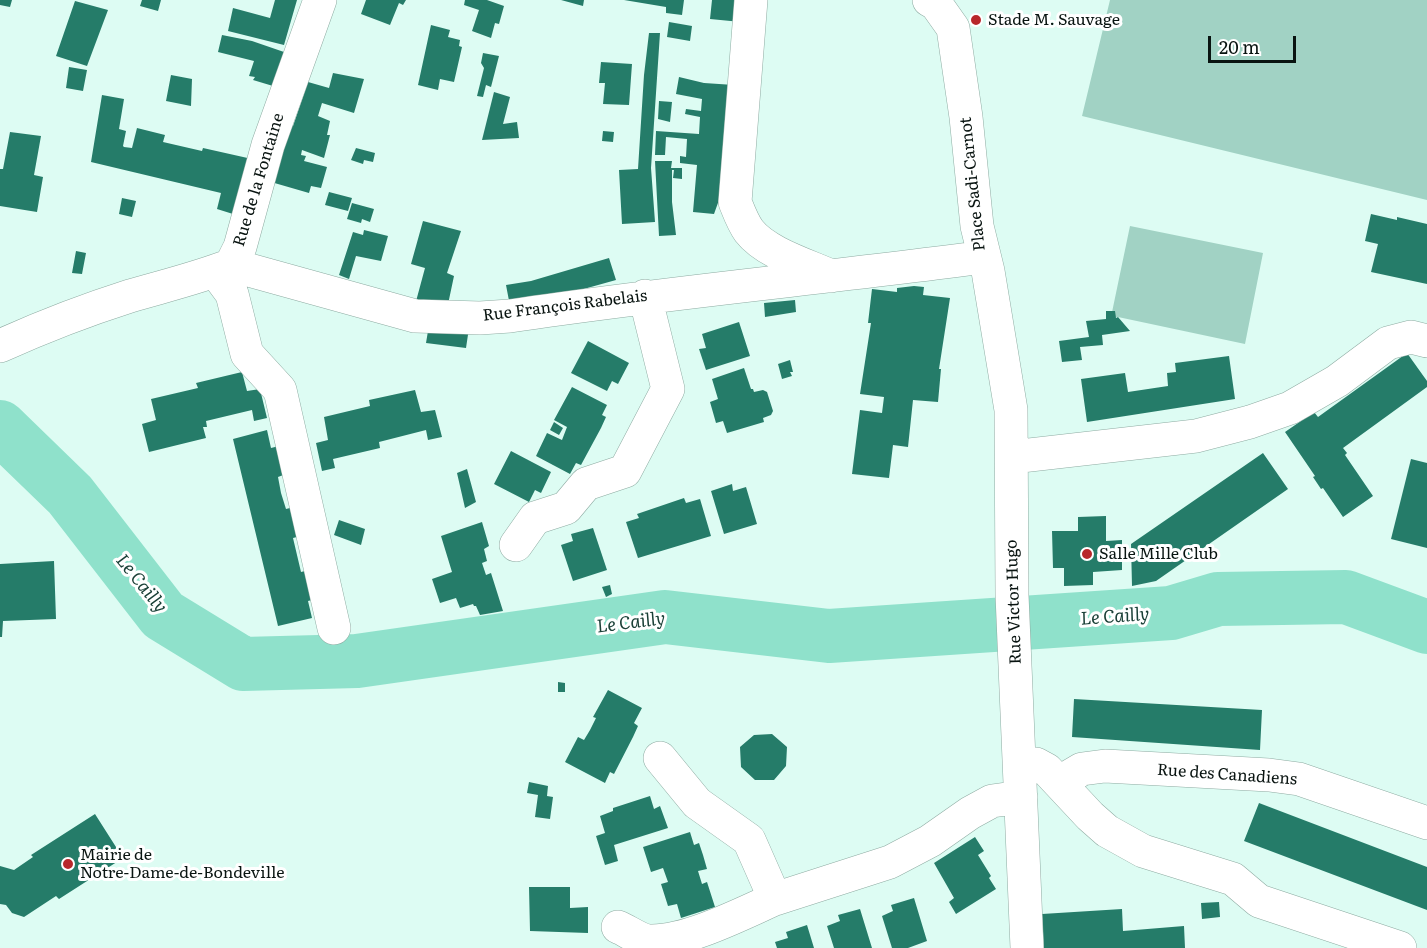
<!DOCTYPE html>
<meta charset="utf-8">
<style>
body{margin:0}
#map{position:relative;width:1427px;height:948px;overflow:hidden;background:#ddfcf3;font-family:Literata,serif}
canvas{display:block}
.scale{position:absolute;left:1208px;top:36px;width:88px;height:27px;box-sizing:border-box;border:3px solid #091411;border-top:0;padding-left:8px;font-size:18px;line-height:21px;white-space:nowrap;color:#091411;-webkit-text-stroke:4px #fff;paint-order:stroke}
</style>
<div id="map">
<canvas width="1427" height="948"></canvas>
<div class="scale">20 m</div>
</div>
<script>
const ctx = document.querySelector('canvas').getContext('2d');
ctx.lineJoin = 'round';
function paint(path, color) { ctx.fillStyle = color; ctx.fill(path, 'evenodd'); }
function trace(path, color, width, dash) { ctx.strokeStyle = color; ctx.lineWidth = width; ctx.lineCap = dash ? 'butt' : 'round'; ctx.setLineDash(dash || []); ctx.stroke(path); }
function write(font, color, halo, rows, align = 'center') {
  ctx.font = font + ' Literata,serif'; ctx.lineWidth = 6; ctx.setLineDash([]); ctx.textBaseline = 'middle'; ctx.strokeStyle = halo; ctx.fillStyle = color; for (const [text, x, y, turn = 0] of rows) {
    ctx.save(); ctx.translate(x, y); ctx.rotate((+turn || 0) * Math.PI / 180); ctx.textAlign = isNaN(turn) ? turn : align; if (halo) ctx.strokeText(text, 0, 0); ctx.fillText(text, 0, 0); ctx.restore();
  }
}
const green = new Path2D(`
 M1110 0H1427V200L1082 116Z
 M1130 226 1263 253 1245 344 1118 317H1111Z`);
const river = new Path2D(`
 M0 427 70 495 163 615 243 664 357 661 665 617 829 636 1171 613 1218 599 1346 597 1427 627`);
const building = new Path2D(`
 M0 0H12L10 7 0 5Z
 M142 0H161L158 11 140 6Z
 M275 0H297L284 45 228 31 233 8 270 18Z
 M366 0H406L403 5 399 3 390 25 361 14Z
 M465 0H487L504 6 499 24 495 23 491 38 472 31 479 10 464 5Z
 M561 0H584L583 6Z
 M624 0H684L682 15 666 13V7Z
 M712 0H742L741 22 710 19Z
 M75 1 108 10 87 66 56 56Z
 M669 22 692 26 690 41 667 37Z
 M431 25 450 30 448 37 460 40 459 46 462 47 454 82 440 79 438 90 418 85Z
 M649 33H660L651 168 655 222 622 224 619 170 638 169 644 75Z
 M222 35 252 41 284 52 273 86 253 80 255 77 249 76 254 61 218 52Z
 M483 53 499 56 491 87 486 85 483 97 477 96 484 68 481 63Z
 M601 62 632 64 629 105 603 104 605 83H599Z
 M69 67 87 70 83 91 66 88Z
 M333 73 364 79 354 113 322 103 318 116 330 121 327 135H330L324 158 302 150 301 155 306 156 304 161 327 167 321 188 311 186 309 193 271 182 288 125 293 126 308 82 329 88Z
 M171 75 192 79 191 106 166 101Z
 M679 77 704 83 734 85 719 200 714 214 693 212 697 165 680 163V156L686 157 687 139 666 137 665 155H655L656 131 699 134 700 117 685 114 686 109 701 111 702 99 676 94Z
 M494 92 510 97 503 124 517 122 519 138 482 140Z
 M102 95 124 99 119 129 126 131 123 146 124 147 132 148 137 128 165 135 163 142 202 151 203 148 252 159 233 214 217 209 221 193 91 162Z
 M659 101 672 102 670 122 658 119Z
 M603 131 614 132 613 142 602 141Z
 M10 132 41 136 34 175 43 177 37 212 0 206V169H3Z
 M356 148 375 153 373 162 364 160 363 164 351 160Z
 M655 161H672L671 168H682V179L673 178 674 170H672V202L676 235 659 236Z
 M329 192 352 198 348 211 325 205Z
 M122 198 136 201 132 217 119 214Z
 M352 203 374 209 370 222 362 219 361 223 347 219Z
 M1371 214 1397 220V217L1427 224V284L1371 272 1378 244 1365 241Z
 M423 221 461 231 447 273 454 276 447 309 415 305 425 268 411 264Z
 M364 230 388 236 381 261 356 256 349 279 339 275 353 232 363 235Z
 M76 251 86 253 82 274 72 273Z
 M609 258 616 280 537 302 510 306 506 285 531 281Z
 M914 286 924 287 923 295 950 298 939 369H941L938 402 913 400 908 447 893 445 889 478 852 474 860 410 882 413 884 397 860 394 871 323H868L872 289 897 292V288Z
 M795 300 796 312 765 317 764 303Z
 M1106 311H1115L1116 318 1118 317 1130 331 1102 335 1103 345 1080 347 1082 360 1062 362 1059 341 1089 337 1086 321 1106 319Z
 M739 322 750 356 706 370 699 349 706 348 702 334Z
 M429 325 469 328 466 348 426 343Z
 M588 341 629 363 618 384 612 381 607 391 571 373Z
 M1407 353 1427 381V387L1343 448 1347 453 1345 455 1373 496 1343 517 1323 488 1321 489 1313 477 1315 476 1285 432 1314 412 1318 417Z
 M1229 356 1235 399 1087 422 1081 379 1125 373 1128 392 1168 386 1167 373 1176 372 1175 363Z
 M790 360 793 372H790L792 376 782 379 778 364Z
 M744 368 751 389H753L754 392 763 390 767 392 773 411 771 415 763 418 764 422 727 433 723 421 716 423 710 402 718 399 712 379Z
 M242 372 247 391 260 389 267 418 254 421 252 410 206 421 207 427H203L206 438 149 452 142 424 156 420 151 399 198 388 196 383Z
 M572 387 607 405 602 415 606 417 601 428 581 465 576 463 570 474 536 456 547 433 562 440 567 427 554 420Z
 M415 390 421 412 435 410 442 437 428 440 426 430 379 442 380 448 333 459 335 468 322 471 316 443 328 440 324 417 370 406 369 400Z
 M554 422 563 428 559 435 550 430Z
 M267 430 271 448 279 446 286 474 278 477 281 493 286 509 294 507 301 536 293 538 301 572 309 570 316 599 308 601 312 618 278 626 233 439Z
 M511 451 551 472 541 493 535 490 529 502 494 484Z
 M1263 453 1288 489 1156 581 1132 586 1131 544Z
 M1411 459 1427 463V548L1391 539Z
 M467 469 476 502 465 508 457 473Z
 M732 484 733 491 746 487 757 524 724 534 711 491Z
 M684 498 686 503 700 499 711 536 638 558 626 522 639 518 637 514Z
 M1106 516V541L1122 540V570L1093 572V585L1064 586V568H1053L1052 531H1078V517Z
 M339 520 365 529 361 545 334 535Z
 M482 522 489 546 484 549 487 561 482 563 486 575 491 573 503 611 480 615 476 606H474L473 604 460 608 456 598 440 603 432 579 452 572 441 536Z
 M593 528 607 570 573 581 561 545 573 541 571 534Z
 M54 561 56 619 3 621 2 637H0V564Z
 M610 585 612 594 606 597 602 587Z
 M558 682 565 683V692H558Z
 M608 690 642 708 634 723 638 726 633 737 614 774 610 772 605 783 565 762 578 737 584 740 590 730 596 718 593 717Z
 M1074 699 1262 710 1260 750 1072 737Z
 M772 734 787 747 786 766 774 780H755L741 767 740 747 754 735Z
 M529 782 548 786 547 796 553 797 550 819 535 817 538 795 527 793Z
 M650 796 654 809 660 806 668 828 614 845 618 861 605 865 596 836 605 833 600 816 613 811V808Z
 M1259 803 1427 867V910L1244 841Z
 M95 814 123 858 59 899 56 896 24 917 12 913 6 905 0 904V866L14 870 33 857 31 855Z
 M690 832 694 845 699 843 703 855 707 869 698 871 702 884 707 882 715 907 681 918 677 904 668 906 661 884 668 882 663 868 651 872 643 847Z
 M975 837 984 851 978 855 991 876 989 878 996 889 956 914 949 902 954 898 934 863Z
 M529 887H570V908L588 907V933L530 931Z
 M914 898 927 941 908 948H892L882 916 893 911 891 905Z
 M1219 902 1220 917 1202 919 1201 903Z
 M860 909 872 948H834L827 926 840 921 838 915Z
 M1122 909 1123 931 1184 926 1185 948H1044L1042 914Z
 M807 925 814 948H777L775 942 788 938 786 932Z`);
const minor = new Path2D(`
 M751 0 735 202C739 212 743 223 749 231 766 253 807 265 831 276
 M929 0 936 4 953 28 966 117 977 226 988 271 1011 410 1012 595 1027 948
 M231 265 415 316 480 318 510 316C668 292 826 278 984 257
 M215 271 232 294 247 354 280 390 334 628
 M0 346C42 327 86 310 130 296 164 286 198 278 231 265L240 247 268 145 320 0
 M1012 457 1196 436 1250 422 1290 408 1337 381 1388 343 1411 337 1427 341
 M516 545 535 518 566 508 586 484 625 471 668 389 645 296
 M660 758 697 803 749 840 775 899 890 862 930 841 970 813 992 801 1021 797
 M1021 764H1036L1047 770 1090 816 1107 831 1143 851 1233 879 1259 901 1400 948
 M1060 782 1082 769 1105 766 1269 775 1299 779 1427 823
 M618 927C628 931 642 942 652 941 689 941 741 914 775 899`);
const markers = [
 [976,20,6,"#b8282b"],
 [1087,554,6,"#b8282b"],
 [68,864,6,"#b8282b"]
];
const poiNames = [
 ["Stade M. Sauvage",988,20],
 ["Salle Mille Club",1099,554],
 ["Mairie de",80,855],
 ["Notre-Dame-de-Bondeville",80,873]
];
const streetNames = [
 ["Rue de la Fontaine",259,180,-73],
 ["Place Sadi-Carnot",973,184,-96],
 ["Rue François Rabelais",565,306,-7],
 ["Rue Victor Hugo",1014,602,-92],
 ["Rue des Canadiens",1227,775,4]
];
const waterNames = [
 ["Le Cailly",141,584,51],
 ["Le Cailly",1115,617,-4],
 ["Le Cailly",631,623,-7]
];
paint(green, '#a1d2c4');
trace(river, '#8fe1cb', 54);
paint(building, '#257c69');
trace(minor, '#8eaba2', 34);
trace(minor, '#fff', 33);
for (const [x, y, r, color] of markers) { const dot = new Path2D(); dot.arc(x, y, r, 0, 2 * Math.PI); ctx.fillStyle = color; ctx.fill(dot); trace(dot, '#fff', 2); }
write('16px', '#091411', '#fff', poiNames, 'left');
write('16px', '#091411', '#fff', streetNames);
write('italic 18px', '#1a4037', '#fff', waterNames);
</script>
